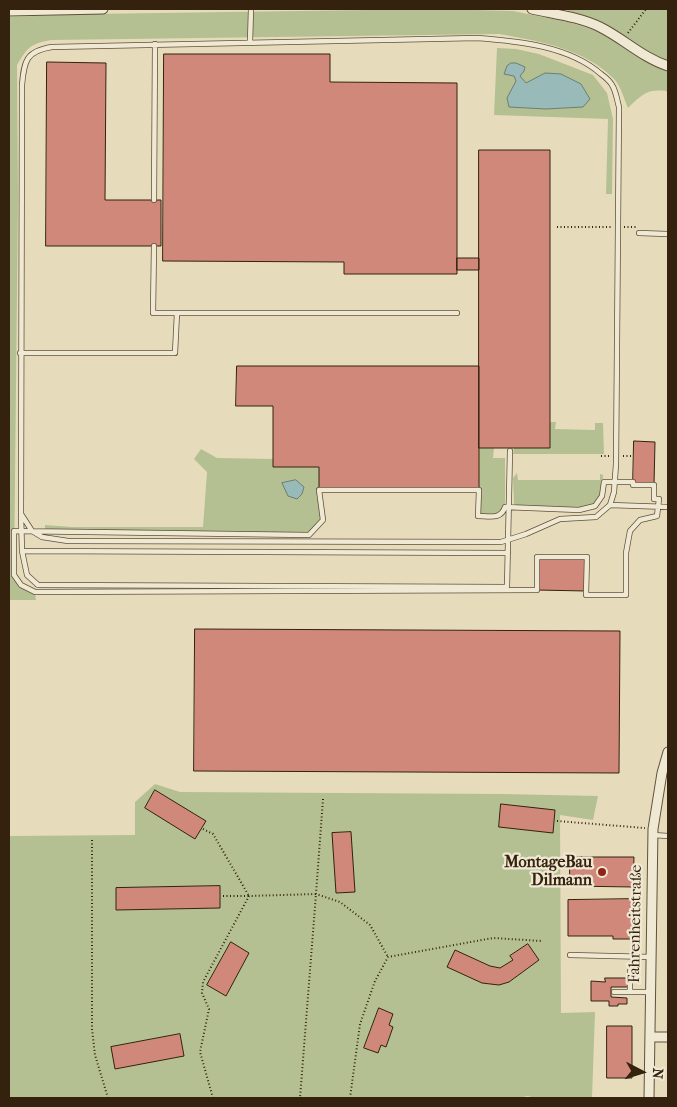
<!DOCTYPE html>
<meta charset="utf-8">
<style>
body{margin:0}
#map{position:relative;width:677px;height:1107px;overflow:hidden;background:#e6dcbc;font-family:"IM FELL French Canon",serif}
canvas{display:block}
.frame{position:absolute;inset:0;border:10px solid #34220e;pointer-events:none}
.north{position:absolute;left:617px;top:1047px;width:50px;height:50px;-webkit-text-stroke:4px #efe8d3;paint-order:stroke;rotate:95deg;font-size:14px;font-weight:700;line-height:20px;text-align:center;color:#34220e}
.north::after{content:'';display:block;margin:auto;width:18px;height:22px;background:#34220e;clip-path:polygon(50% 0,100% 100%,50% 72%,0 100%)}
</style>
<div id="map">
<canvas width="677" height="1107"></canvas>
<div class="frame"></div>
<div class="north">N</div>
</div>
<script>
const ctx = document.querySelector('canvas').getContext('2d');
ctx.lineJoin = 'round';
function paint(path, color) { ctx.fillStyle = color; ctx.fill(path, 'evenodd'); }
function trace(path, color, width, dash) { ctx.strokeStyle = color; ctx.lineWidth = width; ctx.lineCap = dash ? 'butt' : 'round'; ctx.setLineDash(dash || []); ctx.stroke(path); }
function write(font, color, halo, rows, align = 'center') {
  ctx.font = font + ' "IM FELL French Canon",serif'; ctx.lineWidth = 4.5; ctx.setLineDash([]); ctx.textBaseline = 'middle'; ctx.strokeStyle = halo; ctx.fillStyle = color; for (const [text, x, y, turn = 0] of rows) {
    ctx.save(); ctx.translate(x, y); ctx.rotate((+turn || 0) * Math.PI / 180); ctx.textAlign = isNaN(turn) ? turn : align; if (halo) ctx.strokeText(text, 0, 0); ctx.fillText(text, 0, 0); ctx.restore();
  }
}
const green = new Path2D(`
 M437 9 513 11 568 22 598 31 656 66 668 71V93L666 91C646 89 642 95 628 108 624 99 621 87 615 80 586 49 539 41 499 34L51 40C30 44 28 47 17 65L18 199 14 575 21 585 35 592 36 600H9V17L90 14Z
 M563 9H668V62L657 58 600 21Z
 M497 48 516 49 539 54 593 75 607 93 613 119 612 194H606L608 119 494 115Z
 M550 422H556L555 429 595 430V423H603L604 454H513L514 448Z
 M479 448H494L493 458H505V507L497 517 478 516Z
 M201 449 217 458 274 459V467H319L323 520 309 535 45 532V525L72 527H203L207 472 194 459Z
 M517 473 518 480H600V474L603 475 602 496 595 506 579 510 519 507 514 504 513 478Z
 M155 784 180 792 504 794 598 796 593 820 560 815 561 1013 595 1012 592 1098H535L528 1096 517 1098H9V836L135 835V802Z`);
const water = new Path2D(`
 M511 63H516L525 67 524 71 520 76 526 83 545 73 561 74 581 84 590 99 583 107 546 109 509 107 507 98 516 81 514 76 504 74 507 66Z
 M296 480 304 487 302 494 297 499 288 496 282 483Z`);
const building = new Path2D(`
 M164 54H330V82L457 83V274H344V262L163 261Z
 M47 62 106 63 105 200H161V246H46Z
 M479 150H550V448H479Z
 M457 258H479V270H457Z
 M237 366H479V490H319V467H273V406H236Z
 M634 441 655 442 654 485H633Z
 M537 557H587L586 591 537 590Z
 M195 629 620 631 619 773 194 771Z
 M155 790 206 821 195 839 145 808Z
 M501 804 555 810 553 833 499 827Z
 M351 832 355 892 336 893 332 833Z
 M570 857H634L633 887 570 886Z
 M220 886V908L116 910V888Z
 M635 899V939H613V936H568V900Z
 M231 942 249 953 226 996 207 985Z
 M528 944 539 960 509 982 499 985 482 983 447 967 455 950 490 966 500 968 513 960 510 956Z
 M605 978H628V987H611V997L627 998V1004H618V1006H609V1001H591V981L605 982Z
 M379 1008 393 1014 389 1025 393 1027 386 1047 381 1045 378 1053 364 1048Z
 M607 1026H632V1078H607Z
 M180 1034 184 1056 115 1069 111 1047Z`);
const path = new Path2D(`
 M628 33 646 9
 M557 227H612
 M624 227H637
 M601 456H609
 M623 456H631
 M323 799 316 894 340 902 370 925 388 957
 M557 821 645 828
 M203 829 213 834 249 896
 M92 840V1029L95 1055 108 1098
 M223 896H249
 M213 1098 200 1052 209 1009 202 993 203 982 249 896 316 894 300 1098
 M350 1098 360 1024 375 981 388 957 493 938 542 941`);
const lane = new Path2D(`
 M477 38C518 41 569 46 601 74 605 77 610 81 612 85 616 91 617 100 619 107L616 464 614 492 610 505 596 517 560 519 526 534 501 542 68 541 42 537 32 531 21 514 22 85C24 61 26 51 52 47Z
 M250 42 251 9
 M154 200 155 44
 M639 233 667 234
 M154 246 153 313H177
 M20 353H175L177 313H457
 M604 482H633V485H654V499H659L657 516 640 520 630 531 626 553V595H586L587 557H537V590L35 592 21 585 14 575V531L309 535 323 520 319 490H479L478 516C489 516 501 520 505 507L579 510 595 506 602 496Z
 M610 505 668 507
 M21 515 22 551 27 575 38 585 507 587 510 451
 M22 551 508 553
 M653 835 668 836
 M570 955 651 957
 M614 992H651
 M630 992V971`);
const street = new Path2D(`
 M532 9C554 14 580 17 600 27 624 39 643 58 668 66
 M9 11 103 9
 M650 1037H668
 M649 1098 653 829 662 773 668 752`);
const markers = [
 [602,872,5,"#8f2418"]
];
const poiNames = [
 ["MontageBau",592,863],
 ["Dilmann",592,881]
];
const streetNames = [
 ["Fahrenheitstraße",636,924,-89]
];
paint(green, '#b4c091');
paint(water, '#98bab8');
trace(water, '#707d74', 1);
paint(building, '#cf887a');
trace(building, '#34220e', 1);
trace(lane, '#60503a', 6);
trace(street, '#60503a', 11);
trace(path, '#34220e', 2, [1, 2.5]);
trace(lane, '#efe8d3', 4.5);
trace(street, '#efe8d3', 9);
for (const [x, y, r, color] of markers) { const dot = new Path2D(); dot.arc(x, y, r, 0, 2 * Math.PI); ctx.fillStyle = color; ctx.fill(dot); trace(dot, '#efe8d3', 2); }
write('bold 16px', '#34220e', '#efe8d3', poiNames, 'right');
write('16px', '#34220e', '#efe8d3', streetNames);
</script>
